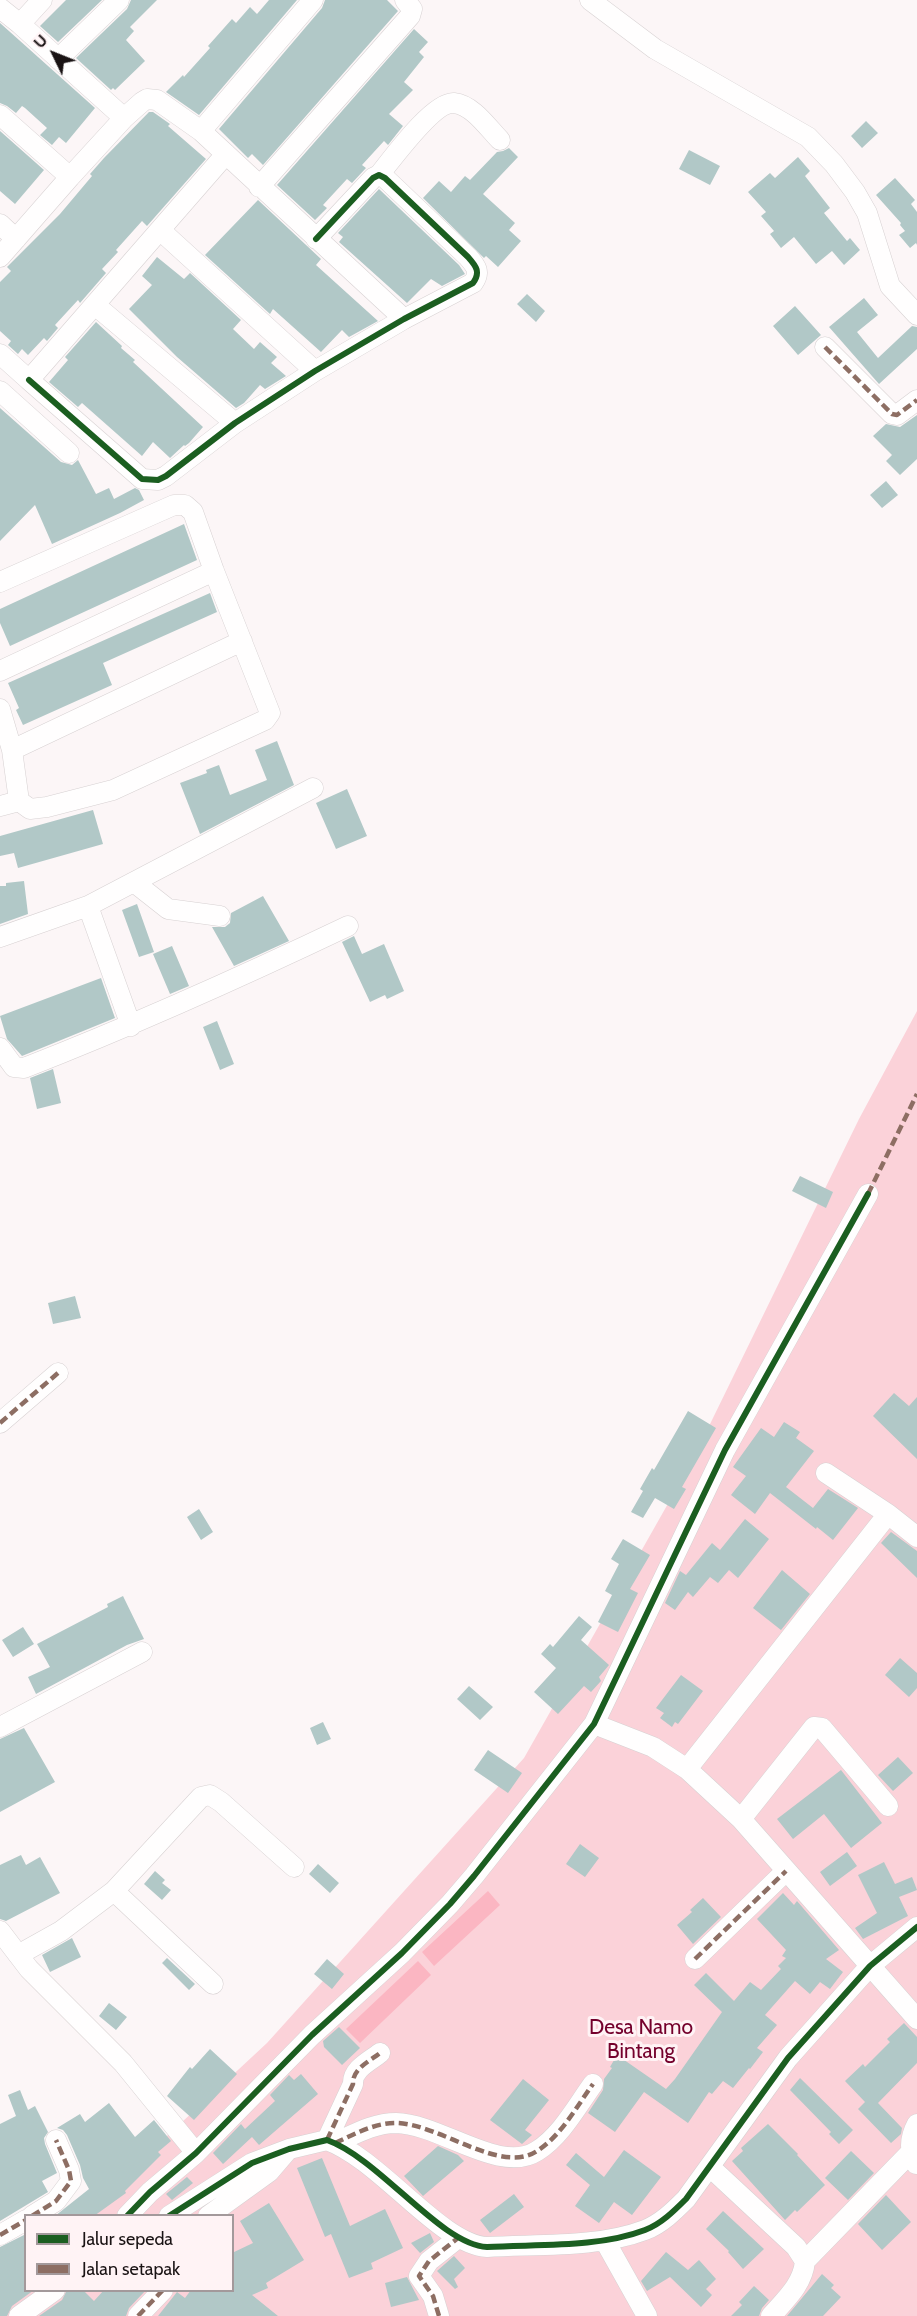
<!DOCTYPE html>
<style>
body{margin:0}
#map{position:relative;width:917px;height:2316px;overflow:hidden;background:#fcf6f7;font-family:Cabin,sans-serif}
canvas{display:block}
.legend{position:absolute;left:24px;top:2214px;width:210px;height:78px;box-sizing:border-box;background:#fff3f5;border:2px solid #a3999b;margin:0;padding:8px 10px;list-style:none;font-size:18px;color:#1a1314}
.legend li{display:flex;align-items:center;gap:12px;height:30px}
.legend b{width:30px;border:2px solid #a3999b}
.north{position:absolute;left:24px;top:24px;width:60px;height:60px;-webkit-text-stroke:4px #fff3f5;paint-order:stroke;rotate:313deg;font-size:16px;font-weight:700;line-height:24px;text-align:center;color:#1a1314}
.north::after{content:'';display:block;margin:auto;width:21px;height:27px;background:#1a1314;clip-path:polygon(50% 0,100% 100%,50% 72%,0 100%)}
</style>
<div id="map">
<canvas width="917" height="2316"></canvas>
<ul class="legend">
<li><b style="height:8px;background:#1b5e20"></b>Jalur sepeda</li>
<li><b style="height:8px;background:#8d6e63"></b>Jalan setapak</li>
</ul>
<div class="north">U</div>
</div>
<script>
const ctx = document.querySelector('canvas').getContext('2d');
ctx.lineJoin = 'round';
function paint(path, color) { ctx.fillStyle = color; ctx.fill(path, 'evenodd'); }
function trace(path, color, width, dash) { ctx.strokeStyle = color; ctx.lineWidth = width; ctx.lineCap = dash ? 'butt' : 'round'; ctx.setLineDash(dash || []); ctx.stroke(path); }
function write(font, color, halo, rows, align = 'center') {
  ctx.font = font + ' Cabin,sans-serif'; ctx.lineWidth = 6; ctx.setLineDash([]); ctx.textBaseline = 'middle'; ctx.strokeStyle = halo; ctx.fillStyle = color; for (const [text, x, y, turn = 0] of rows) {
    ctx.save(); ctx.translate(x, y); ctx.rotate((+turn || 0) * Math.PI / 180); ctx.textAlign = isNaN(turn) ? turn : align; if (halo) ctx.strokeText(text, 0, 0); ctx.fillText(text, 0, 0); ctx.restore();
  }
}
const green = new Path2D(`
 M917 1011V2316H0L26 2290H232V2216L82 2215 267 2043 524 1758 691 1463 859 1119Z`);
const water = new Path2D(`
 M488 1891 500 1905 434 1966 422 1952Z
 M418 1961 431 1975 360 2043 346 2029Z`);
const building = new Path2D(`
 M66 0H102L58 42 40 26Z
 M131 0H157L130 27 134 31 126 40 145 61 115 90 113 88 111 90 76 58 127 9Z
 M269 0H297L199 115 166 92 183 75 184 77 210 48 208 46 232 19 236 23 250 7 257 14Z
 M325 0H387L398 11 263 165 252 154 248 158 219 129 322 8Z
 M0 23 95 108 66 143 59 137 52 145 40 135 47 128 25 108 22 106 16 113 7 106 0 103Z
 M414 29 428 42 419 52 424 57 404 82 413 90 389 114 403 126 388 145 384 141 362 165 366 168 352 183 347 179 323 205 327 208 315 220 277 185Z
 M149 112H153L170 124 168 126 206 159 147 226 142 221 116 250 118 252 102 269 106 273 80 303 78 300 55 325 58 328 47 341 44 338 28 355 22 349 18 354 8 345 11 341 0 331V282L11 271 7 267 60 214 92 176 90 174 104 158Z
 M866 121 878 133 862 148 851 136Z
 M0 131 44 170 15 204 0 191Z
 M509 148 518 157 483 194 515 223 509 230 521 241 498 267 486 256 484 258 423 198 439 181 451 192 465 176 470 180 497 152 503 151Z
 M689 150 720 166 710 185 679 169Z
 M798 157 810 171 805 176 830 208 824 213 847 241 850 238 860 250 844 265 832 251 816 264 794 237 781 248 770 234 774 231 761 216 766 212 748 192 770 173 775 178Z
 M895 178 915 200 911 204 917 212V245L916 243 910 248 899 235 905 231 900 225 901 223 876 195Z
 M379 189 459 265 465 274 442 286 431 279 407 303 339 242 343 237 338 233Z
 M258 200 321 259 316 265 378 321 349 337 342 330 321 352 273 309 270 314 205 255Z
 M157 257 184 279 190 273 241 320 233 329 254 349 260 342 277 357 271 363 286 376 265 389 260 385 244 403 236 408 177 357 129 309 152 285 142 276Z
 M527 294 545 311 536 322 517 304Z
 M864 298 878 315 857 332 878 358 912 326 917 327V349L879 384 829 327Z
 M795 306 821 335 798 355 773 326Z
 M96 322 122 346 121 348 135 360 133 362 203 427 189 443 185 446 184 445 170 458 153 442 142 456 82 403 78 407 49 382 68 360 65 357Z
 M0 408 61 462 72 465 78 460 96 494 109 488 114 499 135 488 139 490 144 500 120 513 52 544 35 505 0 541Z
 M917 415V459L900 475 886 461 892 455 873 436 886 424 900 427Z
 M886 481 898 495 882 508 870 495Z
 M184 524 197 560 10 646 0 623V609Z
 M210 593 217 612 103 663 112 685 23 725 16 710 19 708 8 683Z
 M277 741 294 785 200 834 180 783 207 773 206 770 219 765 230 795 267 780 255 750Z
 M347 789 367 836 336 849 316 803Z
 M93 810 103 844 18 868 14 853 0 856V836Z
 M24 881 28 914 0 924V886H6V883Z
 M263 896 289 941 234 966 212 927H225L230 923 231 913Z
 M137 904 154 952 139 957 122 910Z
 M354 936 362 954 384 944 404 991 387 999 385 995 370 1002 342 942Z
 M172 946 189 986 170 994 153 954Z
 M101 978 115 1018 22 1056 7 1039 0 1016Z
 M217 1021 234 1064 220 1070 203 1027Z
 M53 1069 61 1103 37 1109 30 1078Z
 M800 1176 833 1192 826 1208 792 1191Z
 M75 1296 81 1318 53 1324 48 1303Z
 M894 1393 909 1406 917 1397V1459L873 1416Z
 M688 1411 716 1428 682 1487 686 1489 674 1509 655 1498 643 1518 631 1512 643 1491 640 1489 652 1468 654 1470Z
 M784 1422 800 1432 796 1438 814 1451 786 1487 813 1508 828 1489 858 1508 833 1540 817 1527 816 1529 770 1493 755 1514 731 1495 746 1476 733 1467 761 1428 774 1437Z
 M199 1509 213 1532 201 1540 187 1517Z
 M745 1519 769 1539 738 1578 729 1570 718 1583 710 1577 693 1597 688 1592 675 1610 665 1603 680 1571 686 1575 712 1543 720 1550Z
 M891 1532 917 1551V1578L881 1543Z
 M623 1539 650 1555 630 1589 638 1593 618 1632 598 1622 612 1595 605 1591 619 1564 611 1559Z
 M782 1570 810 1594 781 1630 753 1608Z
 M123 1596 144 1639 127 1645 36 1694 28 1677 50 1667 37 1644 108 1607 107 1604Z
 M579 1616 592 1627 581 1640 609 1665 599 1677 601 1681 591 1692 584 1686 558 1714 534 1692 556 1668 541 1654 550 1644 553 1647Z
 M23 1627 34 1644 13 1657 2 1640Z
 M900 1658 917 1673V1688L909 1697 885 1675Z
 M681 1675 703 1691 678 1724 675 1722 672 1727 660 1718 664 1713 656 1708Z
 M469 1686 493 1707 480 1720 457 1699Z
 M323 1722 331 1739 317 1745 310 1728Z
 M24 1728 55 1782 0 1812V1739Z
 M488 1750 522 1773 508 1793 474 1770Z
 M898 1757 913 1773 893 1791 878 1775Z
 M841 1770 882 1823 851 1848 824 1814 793 1839 777 1819Z
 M580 1844 599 1858 585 1877 566 1864Z
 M847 1852 857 1866 830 1886 820 1872Z
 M21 1855 26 1865 40 1857 60 1893 6 1921 0 1919V1865Z
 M884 1862 895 1884 912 1877 917 1890 899 1897 908 1916 863 1939 855 1928 877 1913 858 1875Z
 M318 1864 339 1883 330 1893 309 1874Z
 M155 1871 165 1880 162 1883 171 1890 162 1900 144 1884Z
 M783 1893 794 1905 797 1901 839 1950 826 1959 843 1972 830 1989 820 1982 810 1994 795 1981 765 2015 777 2025 757 2048 763 2052 750 2069 749 2068 733 2088 723 2081 712 2094 709 2092 688 2123 644 2092 615 2132 588 2113 603 2090 604 2079 612 2068 610 2067 617 2055 666 2089 675 2079 722 2012 694 1985 706 1973 734 2001 750 1982 761 1990 781 1969 778 1966 786 1958 782 1956 786 1950 757 1919Z
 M703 1898 721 1917 693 1944 677 1925 692 1912 690 1910Z
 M72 1938 81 1957 50 1972 42 1955Z
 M167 1958 195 1984 189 1990 162 1963Z
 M327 1959 344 1974 332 1989 314 1974Z
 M109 2003 127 2017 116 2030 99 2016Z
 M904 2023 917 2037V2063L878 2103 902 2128 901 2134 891 2143 858 2109 865 2102 845 2081 863 2064 865 2067 890 2042 887 2039Z
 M339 2027 360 2048 342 2065 324 2047 323 2041Z
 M210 2049 237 2074 194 2120 167 2096 190 2067 192 2069Z
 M301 2074 318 2094 259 2145 252 2137 223 2164 213 2153 241 2124 245 2129 275 2101 270 2095 289 2075 294 2080Z
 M800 2078 853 2130 839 2144 829 2134 831 2132 790 2090Z
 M523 2079 549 2100 525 2130 532 2135 522 2144 490 2120Z
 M20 2090 28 2110 35 2106 48 2132 44 2138 45 2144 57 2173 42 2181 48 2192 0 2221V2124L16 2116 8 2095Z
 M109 2103 135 2137 154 2120 171 2141 158 2152 161 2155 125 2191 126 2193 94 2216H55L89 2189 83 2178 80 2165 67 2135 63 2130 57 2128 80 2114 85 2122Z
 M768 2124 798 2154 797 2155 825 2185 797 2212 795 2210 785 2220 732 2161 743 2151 741 2148Z
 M438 2146 458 2155 464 2161 423 2196 404 2176Z
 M624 2150 661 2177 632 2215 614 2202 599 2223 575 2206 590 2185 566 2165 576 2153 604 2177Z
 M851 2151 874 2173 848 2200 825 2178Z
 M322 2158 350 2226 385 2209 403 2248 371 2263 373 2269 349 2278 331 2234 325 2237 297 2168Z
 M187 2177 193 2183 172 2200 166 2194Z
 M514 2194 524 2207 490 2233 480 2220Z
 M886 2195 911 2222 882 2250 858 2224Z
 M269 2203 304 2260 266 2283 268 2288 252 2295 278 2316H158L177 2292 185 2298 191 2290H232V2253L253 2243 240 2221Z
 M723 2211 764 2249 743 2269 728 2252 729 2251 706 2229Z
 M430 2233 434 2242 420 2253 411 2243Z
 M26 2234V2290H34L12 2306 7 2316H0V2247Z
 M666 2252 688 2270 699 2260 716 2279 706 2289 712 2295 701 2307 670 2277 647 2291 641 2281Z
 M454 2256 465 2268 454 2279 458 2287 455 2289 437 2271Z
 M822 2274 834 2285 831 2288 841 2297 823 2316H787Z
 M407 2277 419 2300 391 2307 385 2283Z
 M754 2286 769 2300 762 2308 759 2316H731L742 2305 739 2302Z
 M67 2290H83L94 2301 104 2290H146L129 2308 126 2316H39L62 2300Z`);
const minor = new Path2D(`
 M590 0 655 49 808 137 834 164 855 192 867 213 890 286 917 315
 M0 8 20 24 124 118
 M20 24 42 0
 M58 59 119 0
 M0 115 70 177
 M201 131 313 0
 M379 175C392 159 434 101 454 103 473 105 488 128 500 140
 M259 187 410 16 412 9 405 0
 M0 224 16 239
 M160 230 315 371
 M0 257 70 177 124 118 142 102 147 99 157 100 201 131 404 319
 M95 305 235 423
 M825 347 892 414 897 415 917 400
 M0 354 29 380 226 154
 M29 380 142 479 158 480 166 476 235 423 315 371 404 319 473 283C481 272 476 266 468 257L385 178 379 175 373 178 316 239
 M0 391 69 453
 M0 582 174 505H185L193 512 214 571 270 713 265 720 113 790 47 807 30 809 19 801
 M0 671 214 571
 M0 709 12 750 19 801 0 806
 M12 750 242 641
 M135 883 168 909 220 916
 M88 906 131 1026
 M0 937 88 906 313 788
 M0 1048 14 1067 24 1068C134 1025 241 977 348 926
 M0 1423 58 1373
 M826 1473 888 1514
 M594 1724 653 1747 687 1769 741 1819 917 2019
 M0 1727 142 1652
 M687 1769 888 1514 917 1537
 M741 1819 814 1727 822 1728 888 1806
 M114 1891 213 1984
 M0 1931 29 1969 123 2063 196 2153
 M18 1955 61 1931 114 1891 201 1797 210 1795 221 1802 294 1867
 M695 1959 786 1871
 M327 2140 353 2084C352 2069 370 2061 380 2053
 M335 2143C355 2134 374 2123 396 2123 441 2124 500 2175 537 2151 561 2136 577 2106 593 2084
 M916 2164C909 2151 910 2137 917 2124
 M710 2167 796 2247 805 2261C803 2284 786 2299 771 2316
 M32 2216 56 2201 71 2181 69 2170 56 2140
 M127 2216 150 2192 196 2153 312 2035 402 1953 450 1904 474 1876 594 1724 725 1450 868 1194
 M169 2216 252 2163 289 2149 327 2140C380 2159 441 2245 487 2247 537 2244 598 2248 645 2230 661 2224 674 2211 686 2199L788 2058 870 1966 917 1927
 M208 2216 269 2172 287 2151
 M0 2235 26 2220
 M605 2241 647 2316
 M805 2261 911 2152
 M19 2316 55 2290
 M138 2316 163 2290
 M439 2316 433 2296 419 2276 429 2261 458 2238`);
const quiet = new Path2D(`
 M825 347 892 414 897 415 917 400
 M868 1194 917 1094
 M0 1423 58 1373
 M695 1959 786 1871
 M327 2140 353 2084C352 2069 370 2061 380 2053
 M335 2143C355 2134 374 2123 396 2123 441 2124 500 2175 537 2151 561 2136 577 2106 593 2084
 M32 2216 56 2201 71 2181 69 2170 56 2140
 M0 2235 26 2220
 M138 2316 163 2290
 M439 2316 433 2296 419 2276 429 2261 458 2238`);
const cycleway = new Path2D(`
 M29 380 142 479 158 480 166 476 235 423 315 371 404 319 473 283C481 272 476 266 468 257L385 178 379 175 373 178 316 239
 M127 2216 150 2192 196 2153 312 2035 402 1953 450 1904 474 1876 594 1724 725 1450 868 1194
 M169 2216 252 2163 289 2149 327 2140C380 2159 441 2245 487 2247 537 2244 598 2248 645 2230 661 2224 674 2211 686 2199L788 2058 870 1966 917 1927`);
const parkNames = [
 ["Desa Namo",641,2028],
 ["Bintang",641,2052]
];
paint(green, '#fbd2d9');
paint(water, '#fbb6c2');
paint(building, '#b1c8c7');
trace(minor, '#d7d1d2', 21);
trace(minor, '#fffefe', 20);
trace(quiet, '#8d6e63', 4.5, [9, 4.5]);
trace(cycleway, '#1b5e20', 6);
write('21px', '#74002c', '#fff3f5', parkNames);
</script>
